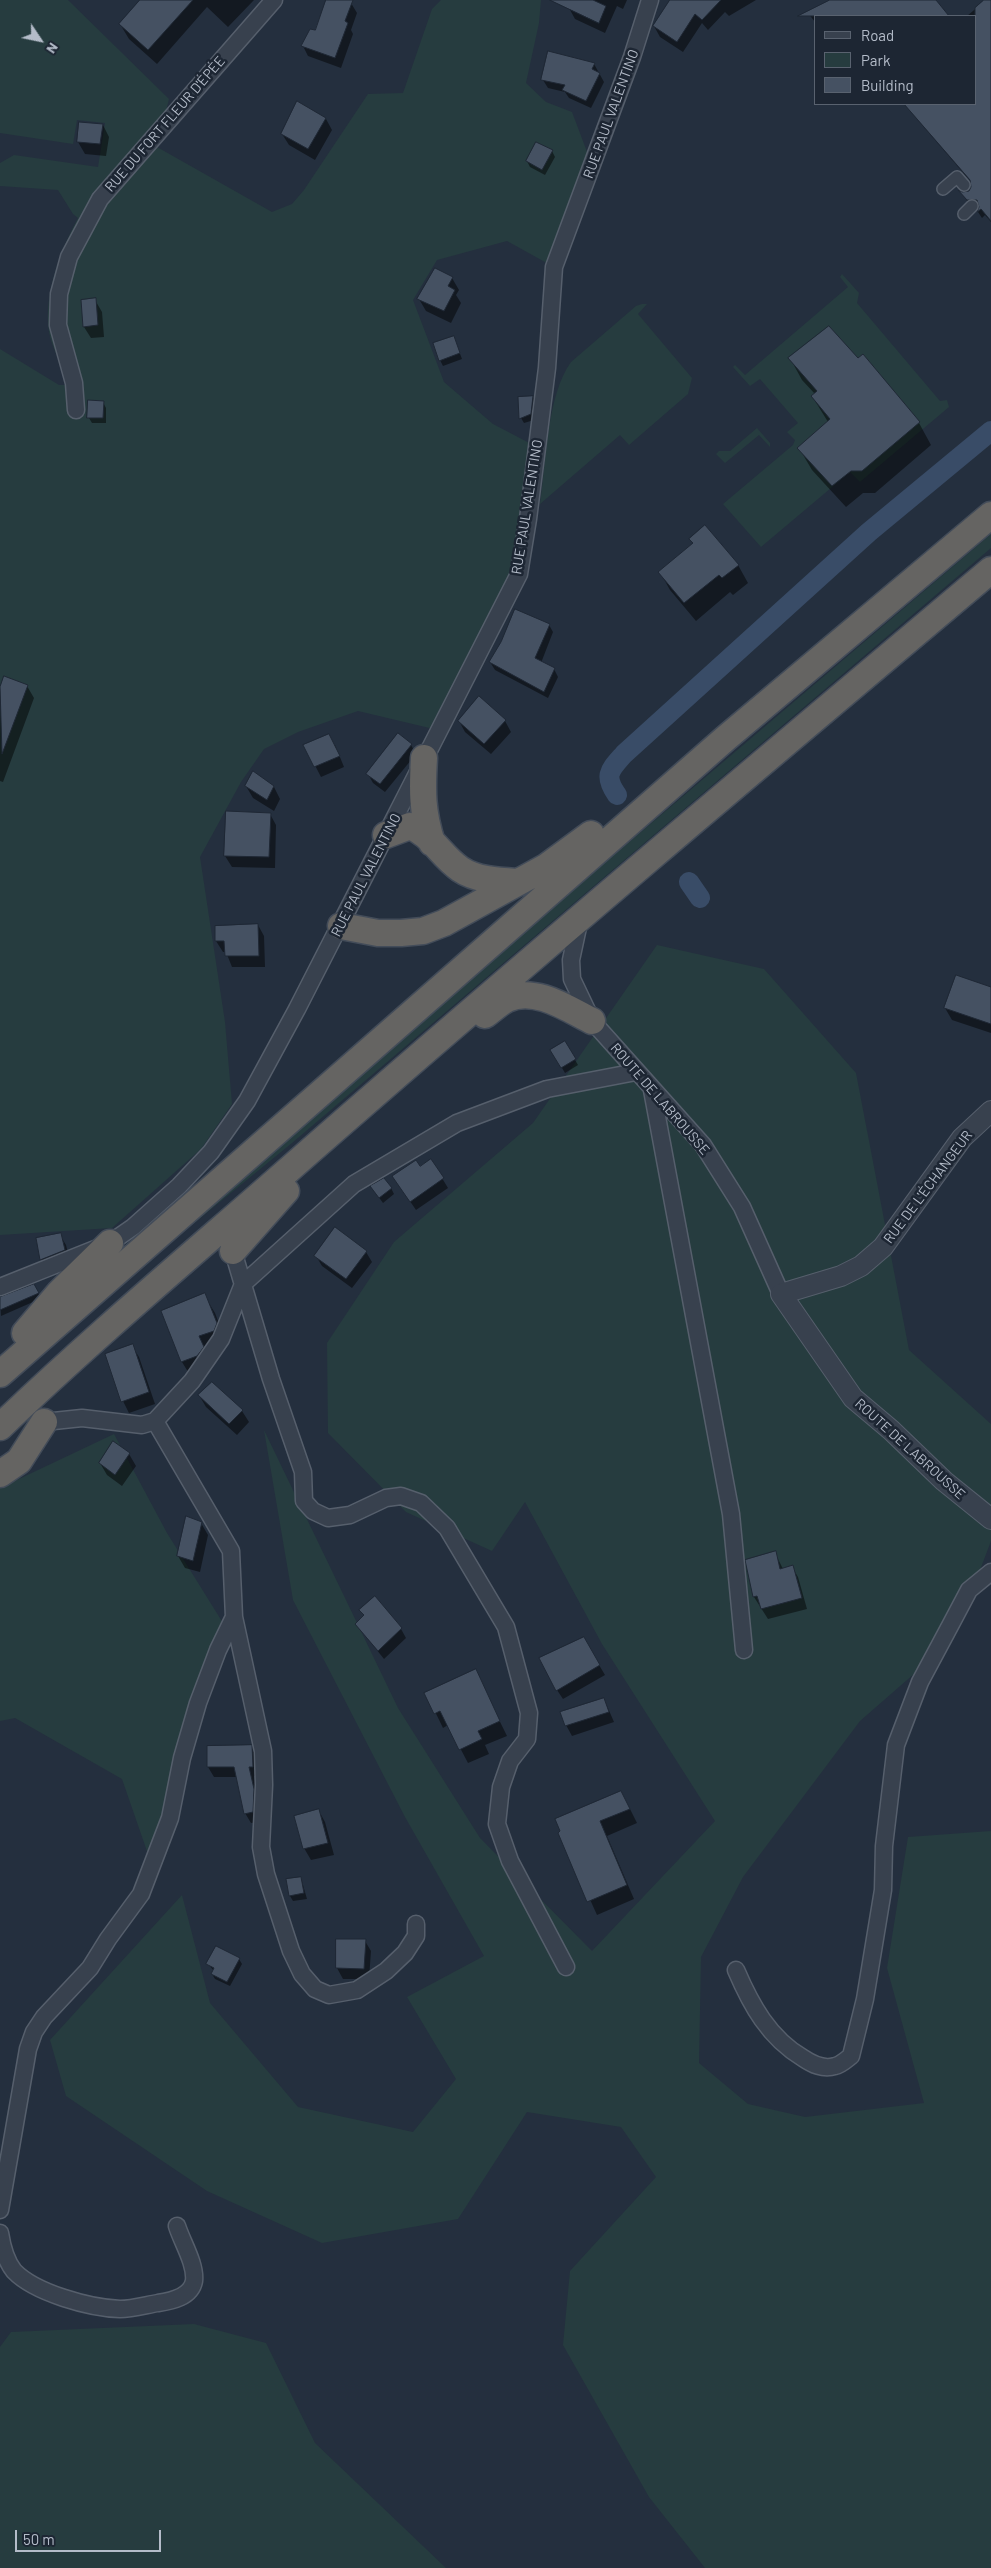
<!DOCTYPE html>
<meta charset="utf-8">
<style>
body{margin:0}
#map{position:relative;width:991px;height:2568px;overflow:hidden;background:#242f3e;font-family:Barlow,sans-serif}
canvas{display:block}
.legend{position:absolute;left:814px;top:15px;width:162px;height:90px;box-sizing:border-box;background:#1d2633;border:1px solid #59626f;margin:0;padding:6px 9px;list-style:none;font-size:15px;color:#b4bcc9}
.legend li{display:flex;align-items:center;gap:10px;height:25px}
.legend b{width:25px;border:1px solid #59626f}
.north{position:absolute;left:15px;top:15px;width:50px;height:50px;-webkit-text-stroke:4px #1d2633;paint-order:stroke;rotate:124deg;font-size:14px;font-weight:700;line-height:20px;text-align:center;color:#b4bcc9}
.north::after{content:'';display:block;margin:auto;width:18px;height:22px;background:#b4bcc9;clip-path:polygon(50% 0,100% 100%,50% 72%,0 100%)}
.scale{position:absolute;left:15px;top:2530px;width:146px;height:22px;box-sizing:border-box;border:2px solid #b4bcc9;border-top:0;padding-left:6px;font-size:15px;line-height:18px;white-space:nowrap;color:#b4bcc9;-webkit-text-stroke:4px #1d2633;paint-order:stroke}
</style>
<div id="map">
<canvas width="991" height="2568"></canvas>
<ul class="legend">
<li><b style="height:6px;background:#38414e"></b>Road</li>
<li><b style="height:14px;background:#263c3f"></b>Park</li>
<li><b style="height:14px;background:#455162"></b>Building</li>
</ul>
<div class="north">N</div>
<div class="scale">50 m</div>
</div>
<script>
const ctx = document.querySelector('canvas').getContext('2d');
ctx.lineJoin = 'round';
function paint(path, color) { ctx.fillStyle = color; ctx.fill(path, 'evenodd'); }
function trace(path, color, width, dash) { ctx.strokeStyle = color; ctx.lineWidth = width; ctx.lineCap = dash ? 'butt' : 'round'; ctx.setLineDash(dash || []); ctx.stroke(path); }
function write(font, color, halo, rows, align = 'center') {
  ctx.font = font + ' Barlow,sans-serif'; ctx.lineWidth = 5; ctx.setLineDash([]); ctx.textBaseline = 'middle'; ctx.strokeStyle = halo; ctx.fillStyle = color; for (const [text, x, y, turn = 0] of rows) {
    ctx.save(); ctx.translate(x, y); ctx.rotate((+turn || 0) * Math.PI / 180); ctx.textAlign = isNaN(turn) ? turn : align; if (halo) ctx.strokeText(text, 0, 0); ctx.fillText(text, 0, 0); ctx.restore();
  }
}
const green = new Path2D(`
 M0 0H68L169 99 157 147 272 212 292 204 304 190 368 94 403 93 432 9 441 0H541L539 23 526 83 546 102 572 112 592 165 554 267 507 241 437 260 413 300 444 382 493 424 537 447 519 574 438 730 358 711 298 732 264 749 241 782 200 857 225 1022 232 1104 201 1149 112 1228 0 1235V349L59 385H65C65 370 55 354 51 340 40 303 60 251 78 218L73 214 58 190 0 186V163L14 155 98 167 105 123 77 120 73 144 0 133Z
 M842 274 859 293 857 303 940 401 947 400 949 407 860 482 850 472 761 547 723 504 793 445 795 440 787 432 798 423 760 379 750 386 733 367 735 365 745 375 848 287 840 277Z
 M642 304H647L638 314 692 378 688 394 629 445 620 435 540 504C546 463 547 395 571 362L636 306Z
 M757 428 770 443V447L759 435 725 463 716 454 719 451H730Z
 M991 534V548L292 1143 177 1237 601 866Z
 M657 945 764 969 856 1073 909 1350 991 1424V1541L954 1639 860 1721 743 1877 701 1957 699 2063 748 2104 805 2117 924 2103 887 1968 908 1837 991 1831V2568H705L649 2497 563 2345 570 2271 656 2177 621 2127 527 2112 458 2219 322 2243 207 2191 66 2096 50 2040 182 1895 210 2003 298 2107 413 2132 456 2079 407 1997 484 1956 405 1817 293 1600 264 1430 398 1708 480 1838 592 1951 715 1821 602 1644 525 1502 492 1551 406 1512 328 1433 327 1343 394 1242 533 1123Z
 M114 1434 167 1533 223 1623 149 1857 122 1779 15 1718 0 1721V1488Z
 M194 2324 266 2343 315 2443 446 2568H0V2347L11 2332Z`);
const shadow = new Path2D(`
 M142 0H254L228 27 207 7 157 64 129 39 120 24Z
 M328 0 351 3 357 13 351 30 353 34 341 68 308 56 303 46 316 32Z
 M573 0H627L623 9 617 6 605 33 575 19 569 8Z
 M680 0H756L729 16 725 12 708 30 702 23 683 52 660 37 654 26Z
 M833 0H934L947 16H815V22L808 13Z
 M986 0H991V222L985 215 982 218 978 212 981 207H972L961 193 969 192 973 187 972 183 904 104H975V16H967Z
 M594 64 604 82 591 108 569 98 565 92 548 88 543 80Z
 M298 102 326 119 332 130 315 160 289 145 282 134Z
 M103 125 109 137 106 156 85 154 78 142Z
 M552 151 555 157 545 175 530 167 527 161Z
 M435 270 452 278 459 290 456 295 461 303 451 323 426 311 419 299Z
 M95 300 102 312 104 337 91 338 84 327Z
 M454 338 462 359 443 366 440 360Z
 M790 358 919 423 931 445 875 493H863L846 507 812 470 799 448 828 422 812 396 815 394 802 380Z
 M533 397 536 402 534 420 524 423 521 418Z
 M103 402 106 408V423H92L89 418Z
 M691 539 738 565 748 583 733 595 730 592 696 621 670 590 660 572 693 544Z
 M549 625 553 632 541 663 554 669 558 677 548 698 495 670 490 662 502 643Z
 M5 677 27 686 34 698 3 782 0 781V690Z
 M459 721H505L511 732 491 754 465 732Z
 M398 735 411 745 416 754 385 792 373 783 368 774Z
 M335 745 344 767 321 777 305 746Z
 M246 786 274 787 280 799 274 811 253 798Z
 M270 814 276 825 275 868 232 867 225 856Z
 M258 925 264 936 265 967H232L226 952H223L216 941Z
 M991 988V1033L952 1020 945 1008Z
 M565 1043 578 1065 565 1073 552 1051Z
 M431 1160 448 1188 416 1210 399 1185Z
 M391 1188 394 1194 383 1203 375 1192Z
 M60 1235 66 1245 70 1261 47 1270 42 1260 38 1239Z
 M366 1252 372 1262 352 1288 322 1266 316 1256Z
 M34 1286 42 1298 1 1316 0 1297Z
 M204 1295 215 1313 226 1342 209 1355 213 1365 207 1374 193 1380 182 1362 162 1312Z
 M132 1346 139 1357 155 1404 129 1413 123 1401Z
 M199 1395 242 1411 249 1422 237 1435 206 1407Z
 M113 1443 129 1454 136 1466 122 1486 107 1475 100 1463Z
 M201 1523 208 1535 200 1572 185 1568 178 1556Z
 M775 1553 783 1569 792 1567 798 1577 807 1609 768 1619 754 1597 747 1561Z
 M361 1611 401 1629 406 1638 384 1659 356 1624 364 1616Z
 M583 1638 605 1675 563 1699 557 1690Z
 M475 1671 507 1736 485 1745 489 1754 468 1763 448 1725 443 1728 426 1693Z
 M604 1699 614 1722 572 1736 566 1725Z
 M251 1747 256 1756 258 1776H254L259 1800 258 1822 251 1823 245 1813 237 1777H214L208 1767Z
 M629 1807 637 1823 607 1836 634 1899 597 1915 560 1833Z
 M319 1811 325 1822 334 1855 311 1860 304 1848Z
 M301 1878 307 1899 293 1901 290 1896Z
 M338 1940 365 1941 371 1951 369 1979H343L337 1968Z
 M239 1959 242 1964 230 1986 215 1979 212 1974 214 1971 208 1964Z`);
const canal = new Path2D(`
 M617 795C603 775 610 770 624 754L869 532 991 431
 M689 882 700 898`);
const building = new Path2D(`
 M140 0H193L148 50 119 24Z
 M326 0H353L345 21 348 23 335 58 301 46 310 29 315 30Z
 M550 0H593L606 6 599 23Z
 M670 0H721L702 20 695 14 677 42 653 26Z
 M830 0H936L949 16H798Z
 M984 0H991V221L981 209 977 212 979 207 977 200H967L958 190 962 192 969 191 971 187 970 180 904 104H975V8Z
 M548 51 595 63 592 69 600 73 586 101 562 90 565 85 541 80Z
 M297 101 326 118 308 149 281 134Z
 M79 122 103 124 100 144 77 142Z
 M536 142 553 150 542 170 526 161Z
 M435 268 453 277 448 286 455 290 444 311 417 299Z
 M96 298 98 325 83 327 81 300Z
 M829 326 858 358 863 354 920 422 862 471H851L832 486 797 448 830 419 811 396 817 391 788 358Z
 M454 336 460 353 439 361 433 343Z
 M533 396 531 414 519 419 518 397Z
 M88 400 104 401 103 418H87Z
 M705 525 739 565 722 578 719 575 684 603 658 572 693 543 689 539Z
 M515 609 550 624 535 658 555 668 544 692 489 662 501 642Z
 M4 676 28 685 2 754 0 687Z
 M479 696 506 720 484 744 458 721Z
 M398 733 412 744 380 784 366 774Z
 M329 734 340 756 314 767 303 745Z
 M253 771 274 786 267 800 245 786Z
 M226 811 271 813 269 857 224 856Z
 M258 924 259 956H225L224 941H215V926Z
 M956 975 991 987V1024L944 1008Z
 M565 1041 576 1059 561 1068 550 1050Z
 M431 1159 444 1178 410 1202 392 1176 416 1160 420 1166Z
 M384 1178 392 1188 379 1198 370 1186Z
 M335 1227 367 1251 346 1279 314 1256Z
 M61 1233 65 1250 40 1260 36 1238Z
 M34 1284 39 1293 0 1310V1297Z
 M205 1293 217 1323 214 1331 199 1336 204 1347 197 1356 181 1362 161 1311Z
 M133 1344 149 1392 121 1402 105 1354Z
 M212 1382 243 1410 229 1424 198 1395Z
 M113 1441 130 1453 115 1475 99 1463Z
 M186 1516 202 1522 193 1561 177 1556Z
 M776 1551 780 1569 793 1565 802 1598 761 1609 757 1596 753 1597 745 1560Z
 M375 1596 402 1628 378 1651 355 1624 364 1615 359 1610Z
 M584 1637 600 1665 556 1691 539 1658Z
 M476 1669 500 1721 478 1731 482 1739 459 1750 440 1711 434 1714 424 1693Z
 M604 1698 609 1712 565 1726 560 1712Z
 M252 1745 253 1767H249L254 1789 253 1812 244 1814 234 1767H207V1746Z
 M621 1791 630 1809 600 1821 627 1885 587 1902 558 1833 560 1831 555 1819Z
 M319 1809 328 1843 303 1849 294 1816Z
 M301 1877 304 1893 289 1896 286 1879Z
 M336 1939H366L364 1969 336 1968Z
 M216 1946 240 1958 227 1982 211 1974 214 1968 206 1964Z`);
const pedestrian = new Path2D(`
 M943 189 957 177 964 185
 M964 214 972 206`);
const minor = new Path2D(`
 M76 410 74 383 58 325 59 294 69 257 100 199 274 0
 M580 918 571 960 572 979 592 1021 703 1145 742 1207 781 1294
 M652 1090 731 1514 744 1650
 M233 1251 271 1379 303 1472 304 1501 313 1511 328 1518 350 1515 386 1498 401 1496 421 1503 447 1528 506 1627 529 1713 527 1739 510 1761 501 1787 497 1824 510 1861 566 1967
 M0 1287 110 1243 133 1227 179 1186 211 1152 247 1101 297 1009 519 574 528 519 547 368 554 267 632 57 650 0
 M44 1422 82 1418 142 1425 155 1421 192 1381 221 1339 243 1284 354 1184 457 1123 547 1089 636 1072
 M234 1617 263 1751 264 1785 261 1847 266 1874 291 1951 302 1974 315 1989 329 1995 357 1990 386 1971 405 1953 416 1936V1924
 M736 1970C751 2005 769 2038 803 2058 812 2064 823 2070 835 2066 841 2065 847 2059 851 2056L865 1999 883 1890 884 1846 896 1745 920 1682 951 1624 969 1590 991 1572
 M0 2210 28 2049 34 2032 44 2017 90 1968 108 1939 141 1894 170 1818 182 1758 198 1703 218 1650 234 1617 231 1551 155 1421
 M0 2233C2 2246 5 2260 14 2271 35 2293 90 2308 120 2309 132 2309 146 2305 158 2303 172 2301 191 2297 194 2281 196 2264 182 2242 177 2226`);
const tertiary = new Path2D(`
 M991 1111 962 1138 883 1247 861 1266 841 1276 781 1294 853 1398 891 1430 944 1481 991 1519`);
const trunk = new Path2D(`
 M424 758C422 792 422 811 432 843
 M386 835 410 826C431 834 441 856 460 869 476 880 499 881 518 882
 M341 926 378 933H401L423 931 444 923 546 867 591 834
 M485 1015C492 1010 499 1003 507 999 535 986 568 1009 592 1021
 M233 1251 286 1191
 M25 1333 60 1292 110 1243
 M0 1374 726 738 991 515
 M0 1427C100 1331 206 1243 310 1151 534 955 763 762 991 570
 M0 1474 19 1461 44 1422`);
const streetNames = [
 ["RUE PAUL VALENTINO",611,114,-70],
 ["RUE DU FORT FLEUR D'ÉPÉE",165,124,-49],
 ["RUE PAUL VALENTINO",527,507,-81],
 ["RUE PAUL VALENTINO",366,875,-63],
 ["ROUTE DE LABROUSSE",660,1099,49],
 ["RUE DE L'ÉCHANGEUR",928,1187,-53],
 ["ROUTE DE LABROUSSE",910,1449,42]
];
paint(green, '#263c3f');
paint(shadow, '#0007');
trace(canal, '#394c67', 20);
paint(building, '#455162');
trace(building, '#1f2835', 1);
trace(pedestrian, '#565f6c', 14);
trace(minor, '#565f6c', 19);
trace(tertiary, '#565f6c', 22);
trace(trunk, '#434c59', 29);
trace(pedestrian, '#38414e', 11);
trace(minor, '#38414e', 16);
trace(tertiary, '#38414e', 20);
trace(trunk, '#656462', 26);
write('14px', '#b4bcc9', '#1d2633', streetNames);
</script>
